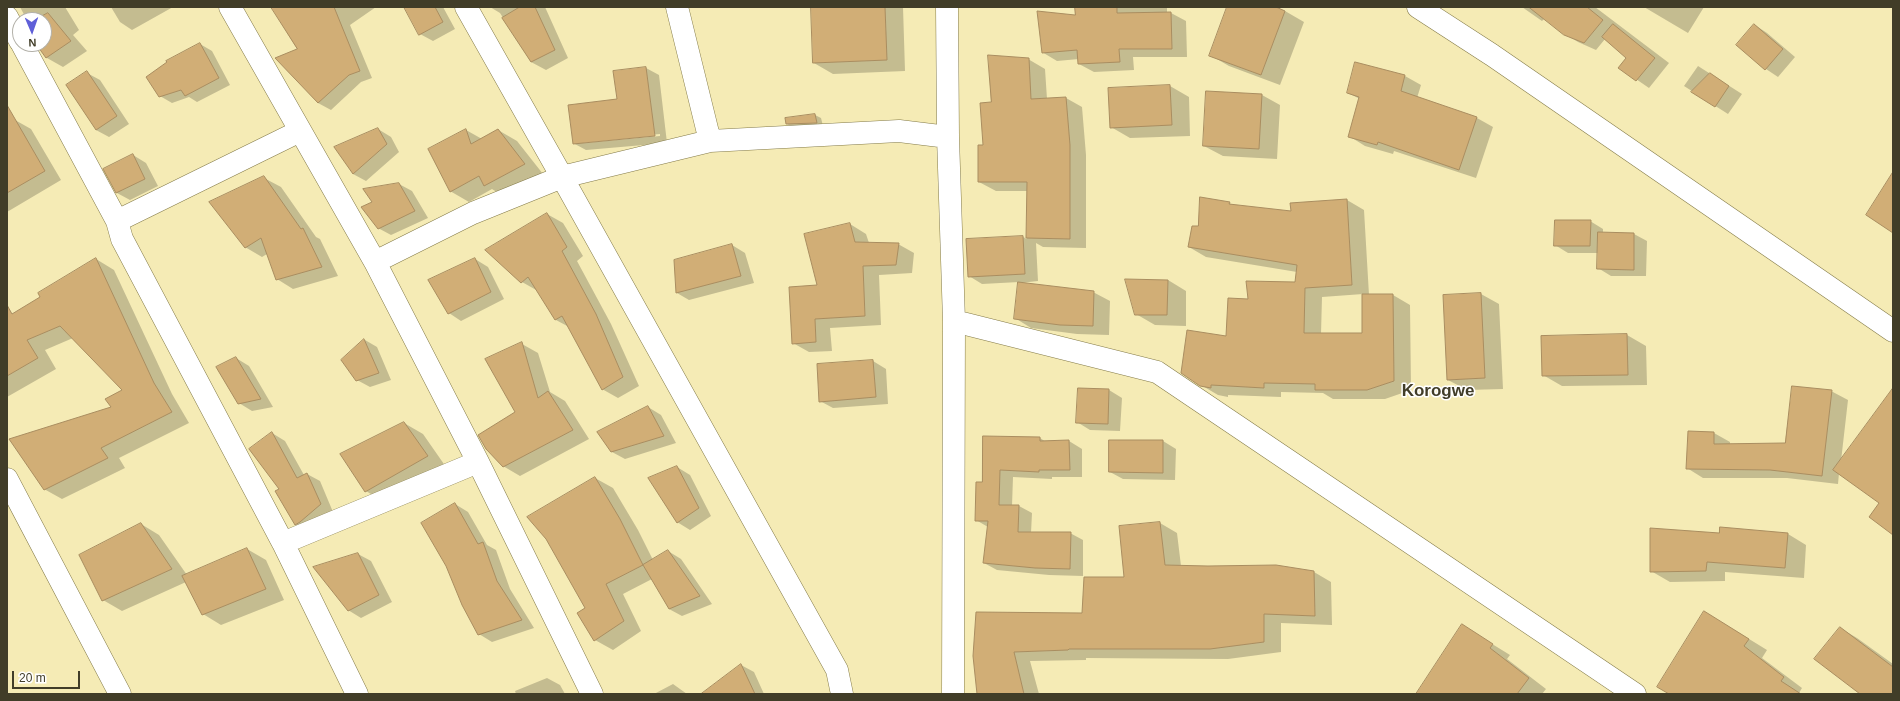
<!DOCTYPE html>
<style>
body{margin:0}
#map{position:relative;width:1900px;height:701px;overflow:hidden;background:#f5ebb5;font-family:Helvetica,sans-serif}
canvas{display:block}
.frame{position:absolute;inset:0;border:8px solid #413d28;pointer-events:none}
.north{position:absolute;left:12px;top:12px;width:40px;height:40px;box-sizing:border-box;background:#fff;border:1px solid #b3b1a9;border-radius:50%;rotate:178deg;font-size:11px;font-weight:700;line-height:16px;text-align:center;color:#413d28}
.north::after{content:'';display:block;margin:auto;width:14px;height:18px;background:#5f5fd8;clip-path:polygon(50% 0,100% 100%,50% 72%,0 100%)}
.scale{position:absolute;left:12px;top:671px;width:68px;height:18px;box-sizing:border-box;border:2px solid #413d28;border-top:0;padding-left:5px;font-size:12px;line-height:14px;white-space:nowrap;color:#413d28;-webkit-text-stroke:3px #fff;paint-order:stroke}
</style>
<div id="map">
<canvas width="1900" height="701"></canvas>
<div class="frame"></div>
<div class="north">N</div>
<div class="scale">20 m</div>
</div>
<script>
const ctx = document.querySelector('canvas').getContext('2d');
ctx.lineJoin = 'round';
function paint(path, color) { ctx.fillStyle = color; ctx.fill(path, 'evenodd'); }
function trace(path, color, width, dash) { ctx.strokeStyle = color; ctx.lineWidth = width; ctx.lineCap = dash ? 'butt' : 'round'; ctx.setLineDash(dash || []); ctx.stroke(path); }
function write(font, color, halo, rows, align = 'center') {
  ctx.font = font + ' Helvetica,sans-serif'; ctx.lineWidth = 3; ctx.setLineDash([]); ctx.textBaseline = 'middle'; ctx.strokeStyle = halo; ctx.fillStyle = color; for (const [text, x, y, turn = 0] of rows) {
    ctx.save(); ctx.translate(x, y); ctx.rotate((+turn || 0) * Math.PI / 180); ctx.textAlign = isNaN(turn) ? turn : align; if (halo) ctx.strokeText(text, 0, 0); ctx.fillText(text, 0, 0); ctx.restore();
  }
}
const shadow = new Path2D(`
 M20 7H65L79 30 73 35 87 51 63 67 47 58 38 44H44V20H27Z
 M111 7H173L132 30 120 22Z
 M272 7H376L350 25 372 78 361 82 331 110 318 103 298 49Z
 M406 7H443L455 29 433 41 420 34Z
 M490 7H545L568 58 546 70 531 62 500 13Z
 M812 7H903L905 71 833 74 814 63Z
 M1076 7H1167V13H1171L1186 21 1187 57H1133L1134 70 1094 72 1079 64V59L1057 61 1042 52 1076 16Z
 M1228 7H1273L1285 11 1304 22 1280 85 1229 66 1210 55Z
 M1522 7H1595L1669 63 1649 88 1620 68 1627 57 1605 39 1596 50 1578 42 1565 34 1545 18 1542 21Z
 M1644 7H1704L1688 33Z
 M1755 25 1767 33 1795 57 1778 77 1766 69Z
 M200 44 212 51 230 85 197 102 189 97 172 103 160 96Z
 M1028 59 1045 69 1047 99 1066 98 1082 107 1086 155V248L1043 247 1036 243 1038 281 1020 283 1093 292 1110 301 1109 335 1077 334 1031 328 1015 318 1019 282 982 284 969 276 1023 237 1027 239 1028 191H996L979 182 993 103Z
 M1698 66 1742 94 1728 114 1684 86Z
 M646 68 659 75 667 143 586 150 573 143 618 100ZM660 134V136L584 143V141Z
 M87 73 100 80 129 124 109 137 96 130Z
 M1405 76 1421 85 1417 98 1477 118 1493 127 1476 178 1394 151 1393 154 1365 146 1349 136 1360 99 1348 93Z
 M1170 86 1189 97 1190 136 1130 138 1111 127Z
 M1262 95 1280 105 1277 159 1223 156 1204 146Z
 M815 115 821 118 823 126 793 127 787 124Z
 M15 120 31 129 61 180 7 212V125Z
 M378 129 391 137 399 152 366 181 353 174Z
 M466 130 482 139 498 130 517 141 543 174 503 196 492 189 469 202 450 191Z
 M133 155 146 163 158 186 130 200 117 193 105 169Z
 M264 178 281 187 316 237 320 239 338 276 293 289 277 279 267 254 262 257 245 247Z
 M399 184 412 191 428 218 391 235 378 228 374 203Z
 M1201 199 1229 203 1235 206 1292 212 1347 200 1364 210 1369 295H1393L1410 305 1411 390 1385 399H1333L1323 393 1281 392V397L1228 395V397L1218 395 1201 385 1249 300 1296 283 1297 272 1206 257 1189 247 1199 227ZM1363 294 1364 334H1321L1322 297Z
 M547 214 563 223 583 256 577 261 611 324 639 386 618 398 602 389 569 327 556 320 538 291 522 282Z
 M1590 221 1603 229V233L1634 234 1647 241 1646 276H1611L1598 268V253H1568L1555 245Z
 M850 224 866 234 869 243 898 244 914 253 912 273 879 275 881 325 830 328 832 351 809 352 793 343 818 286Z
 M732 245 745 253 754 283 689 300 677 293Z
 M96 259 114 270 172 394 189 423 119 458 125 468 62 499 44 489 112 408 124 390 73 338 45 350 56 369 7 397V318L41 298Z
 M475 259 488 267 504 299 461 321 449 313Z
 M1168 280 1186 291V326L1155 325 1136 314Z
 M1481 294 1499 304 1503 389 1467 390 1448 380Z
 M1627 335 1646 346 1647 385 1562 386 1543 375Z
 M365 340 377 347 391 380 370 387 357 380 342 360Z
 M522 344 538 353 550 392 565 401 589 439 520 476 503 466 516 412Z
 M236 358 249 366 273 407 252 411 239 403Z
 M873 361 886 369 888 404 833 408 820 401Z
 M1109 390 1122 398 1120 431 1090 430 1077 422Z
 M1831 391 1848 400 1841 461 1893 408V533L1880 503 1839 473 1838 484 1787 478H1703L1687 468 1714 433 1730 442V445L1786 444Z
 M648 407 661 415 676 443 625 459 612 452Z
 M404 423 423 434 446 467 384 502 366 491Z
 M272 433 285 441 304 475 307 474 320 481 333 512 308 531 295 524 281 489Z
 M984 437 1040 438 1046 442 1069 441 1082 449V477H1052V479L1013 477 1012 506H1019L1032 513 1031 533H1070L1083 540V576L1049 575 997 570 984 563 988 527 976 520 983 483Z
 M1163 441 1176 449 1175 480 1123 479 1110 472Z
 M677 467 690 475 711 516 690 530 677 522Z
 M595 478 613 488 638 530 653 560 668 551 681 559 712 604 682 616 669 609 652 579 623 594 641 631 613 650 595 640 586 609Z
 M455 504 468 512 487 545 496 550 510 589 534 628 492 642 479 634Z
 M1160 523 1177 533 1181 566 1314 572 1331 582 1332 625 1281 623V652L1228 659 1086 658V660L1030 661 1039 694H978L974 656 1083 614 1125 578Z
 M141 524 159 535 187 575 247 549 266 560 284 600 221 625 203 614 186 582 122 611 103 600Z
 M1720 534H1788L1806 545 1804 578 1725 572V581L1670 582 1651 571Z
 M358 554 371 561 392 602 361 618 348 610Z
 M1723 623 1767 650 1762 658 1802 688 1799 693 1801 694H1671Z
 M1463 626 1510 655 1507 659 1546 689 1542 694H1417Z
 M1840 628 1857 638 1893 664V694H1863Z
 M741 665 754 672 764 694H703Z
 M547 678 560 685 565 694H516L515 691Z
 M673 684 687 694H654Z`);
const building = new Path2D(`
 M271 7H334L360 71 349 75 318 103 275 58 297 49Z
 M404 7H435L443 22 419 35Z
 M520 7H535L555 50 531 62 502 18Z
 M811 7H885L887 60 813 63Z
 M1075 7H1117V13L1171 12 1172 49H1119L1120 62 1078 64 1077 50 1042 53 1037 11 1075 15Z
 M1227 7H1276L1285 11 1261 75 1209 56Z
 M1529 7H1587L1603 20 1584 43 1564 35Z
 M48 13 71 41 46 58 36 44H44V20H35Z
 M1613 24 1655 58 1636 81 1618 68 1626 58 1602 37Z
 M1754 24 1783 49 1765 70 1736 45Z
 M200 43 219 78 185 96 181 90 159 97 146 77 167 62 166 61Z
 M988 55 1029 58 1031 99 1066 97 1070 145V239L1026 238 1027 182H978V145H983L980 103 991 102Z
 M1355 62 1405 75 1401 91 1477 117 1459 170 1378 142 1377 145 1348 137 1359 97 1347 93Z
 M646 67 655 136 573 144 568 105 617 99 613 71Z
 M87 71 117 116 96 130 66 85Z
 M1710 73 1729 86 1715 107 1691 92Z
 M1170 85 1172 125 1110 128 1108 88Z
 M1206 91 1262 94 1259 149 1203 146Z
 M7 105 45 171 7 193Z
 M815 114 817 123 786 124 785 118Z
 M378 128 387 144 353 174 334 147Z
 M466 129 471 144 498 129 525 164 484 186 479 176 450 192 428 149Z
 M133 154 145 179 116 193 103 169Z
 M1893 172V233L1866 215Z
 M264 176 301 229 303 228 322 267 276 280 261 238 245 248 209 202Z
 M399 183 415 211 378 229 361 207 372 202 363 189Z
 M1200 197 1230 202 1229 204 1291 211 1290 203 1347 199 1352 285 1305 288 1304 333H1362V294H1393L1394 381 1367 390H1315V384L1264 383V388L1211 385V388L1200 386 1181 373 1187 330 1226 336 1228 298 1248 299 1246 281 1295 282 1297 265 1188 247 1192 226H1198Z
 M547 213 567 247 562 251 596 314 623 377 602 390 562 316 555 320 528 277 521 283 485 250Z
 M1555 220H1591L1590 246H1554Z
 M850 223 855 242 899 243 896 265 863 266 865 316 815 319 816 342 792 344 789 287 817 285 804 234Z
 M1598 232 1634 233V270L1597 269Z
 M1023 236 1025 274 968 277 966 239Z
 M732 244 741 276 676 293 674 260Z
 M96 258 154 383 172 412 101 448 108 458 44 490 9 439 111 407 105 399 122 390 60 326 27 340 38 358 7 376V305L12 314 40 297 38 293Z
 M475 258 491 292 448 314 428 280Z
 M1125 279 1168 280 1167 315H1135Z
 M1018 282 1094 291 1093 326 1060 325 1014 319Z
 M1481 293 1485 378 1447 380 1443 295Z
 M1627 334 1628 375 1542 376 1541 336Z
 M364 339 379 373 356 381 341 360Z
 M522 342 538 398 548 391 573 430 503 467 486 449 478 435 515 412 485 359Z
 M236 357 261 399 238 404 216 367Z
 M873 360 876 397 819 402 817 364Z
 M1792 386 1832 390 1822 476 1770 470 1686 469 1688 431 1714 432V444L1785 443Z
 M1078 388 1109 389 1108 424 1076 423Z
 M1893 388V535L1869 517 1879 503 1833 470Z
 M648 406 664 436 611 452 597 432Z
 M404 422 428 456 365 492 340 454Z
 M272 432 297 478 307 473 321 504 300 522 295 525 275 491 279 489 249 449Z
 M983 436 1040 437V441L1069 440 1070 470H1039V472L1000 470 999 505H1019L1018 532H1071L1070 569 1035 568 983 563 988 521H975L976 482H982Z
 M1109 440H1163V473L1109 472Z
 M677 466 699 508 677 523 648 478Z
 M595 477 620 519 643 565 606 584 624 621 594 641 577 613 585 608 546 539 527 517Z
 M455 503 478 544 483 542 497 581 522 620 478 635 462 605 446 566 421 523Z
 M1160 522 1165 565 1208 566 1276 565 1314 571 1315 616 1264 614V642L1210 649H1069L1068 650 1014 652 1024 694H977L973 656 976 612 1082 613 1084 577H1124L1119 526Z
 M141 523 172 569 102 601 79 555Z
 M1720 527 1788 533 1785 568 1707 562 1706 571 1650 572V528L1719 533Z
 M247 548 266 589 202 615 182 576Z
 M668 550 700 596 669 609 643 565Z
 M358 553 379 595 348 611 313 567Z
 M1704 611 1749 639 1744 646 1784 677 1781 681 1801 694H1669L1657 687Z
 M1462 624 1493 644 1490 648 1529 678 1517 694H1416Z
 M1840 627 1893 667V694H1860L1814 659Z
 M741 664 755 694H701Z`);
const minor = new Path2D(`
 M230 7 375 262 478 462 592 694
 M466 7 562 177 710 141 899 131 948 137
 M677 7 710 141
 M947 7 948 137 954 321 953 694
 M7 17 20 41
 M22 44 117 221 122 239 283 543 357 694
 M117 221 300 131
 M375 262 473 213 562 177 837 670 842 694
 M954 321 1157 372 1635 694
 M7 479 120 694
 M283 543 478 462`);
const trunk = new Path2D(`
 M1418 7 1492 55 1893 331`);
const districtNames = [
 ["Korogwe",1438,391]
];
paint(shadow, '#0003');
paint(building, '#d1ae76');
trace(building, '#a98d60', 1);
trace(minor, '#847b49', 23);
trace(trunk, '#847b49', 23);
trace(minor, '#fff', 22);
trace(trunk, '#fff', 22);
write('bold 17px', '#413d28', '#fff', districtNames);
</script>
